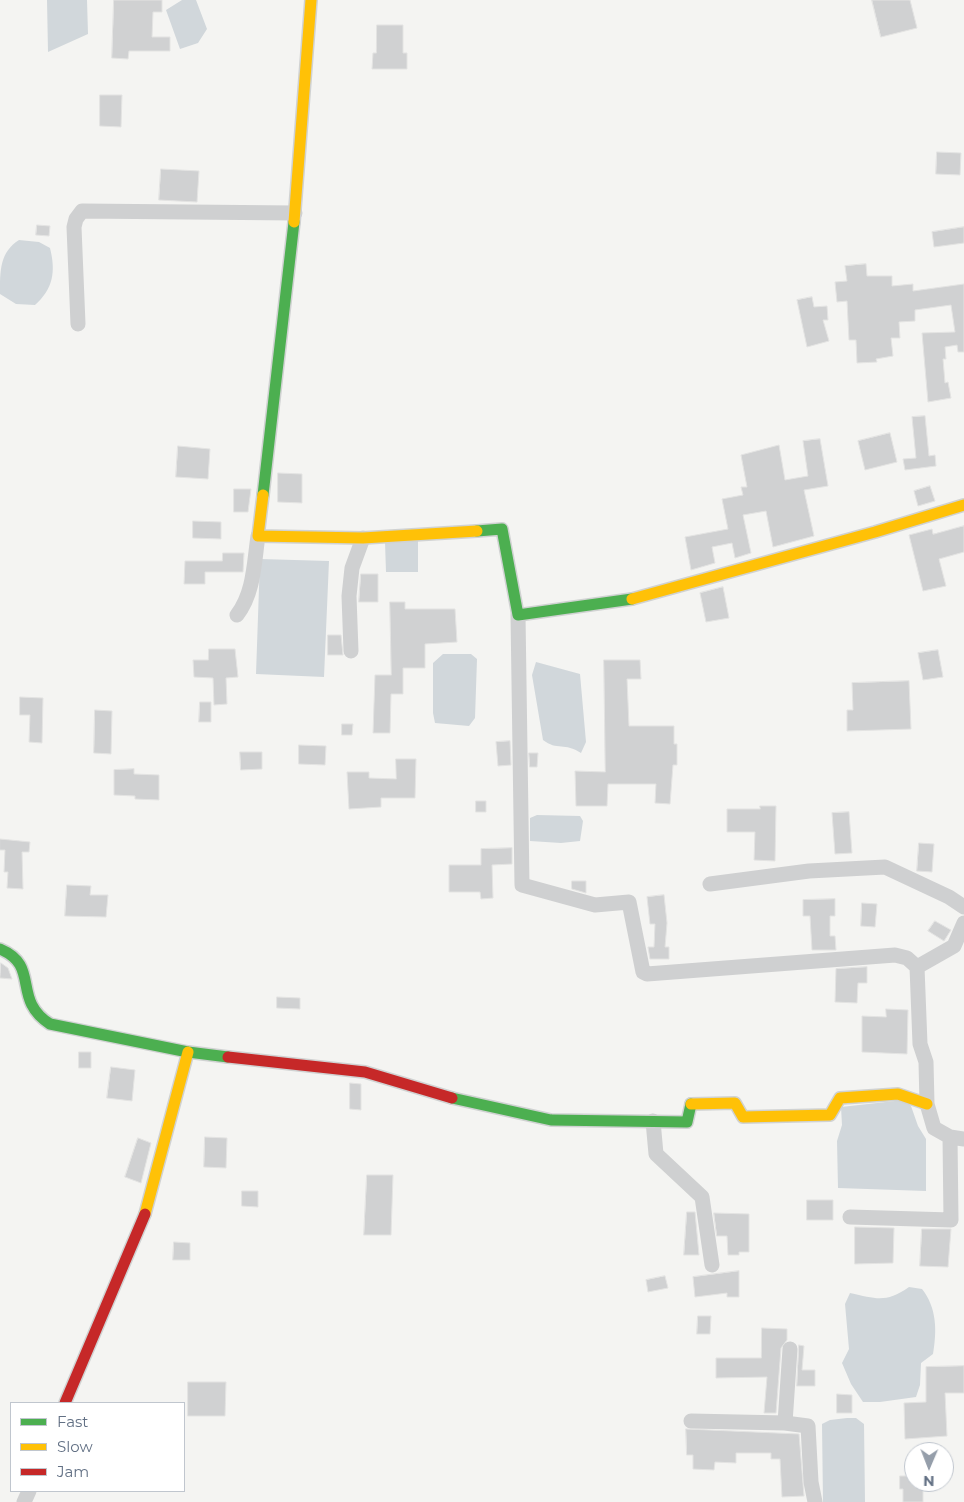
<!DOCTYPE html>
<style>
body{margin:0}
#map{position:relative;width:964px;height:1502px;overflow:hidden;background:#f4f4f2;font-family:Montserrat,sans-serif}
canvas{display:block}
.legend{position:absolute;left:10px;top:1402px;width:175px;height:90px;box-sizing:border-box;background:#fff;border:1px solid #c0c6ce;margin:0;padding:6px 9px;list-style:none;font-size:15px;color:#627084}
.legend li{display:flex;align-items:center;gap:10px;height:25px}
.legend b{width:25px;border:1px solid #c0c6ce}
.north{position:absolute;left:904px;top:1442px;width:50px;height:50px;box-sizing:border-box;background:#fff;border:1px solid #c0c6ce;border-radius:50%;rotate:181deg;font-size:14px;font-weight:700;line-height:20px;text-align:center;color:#627084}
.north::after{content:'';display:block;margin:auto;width:18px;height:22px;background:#959eaa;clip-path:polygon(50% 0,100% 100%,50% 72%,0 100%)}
</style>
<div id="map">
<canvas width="964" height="1502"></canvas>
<ul class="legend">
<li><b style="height:6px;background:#4caf50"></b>Fast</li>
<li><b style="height:6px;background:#ffc107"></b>Slow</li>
<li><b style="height:6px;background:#c62828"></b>Jam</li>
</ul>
<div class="north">N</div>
</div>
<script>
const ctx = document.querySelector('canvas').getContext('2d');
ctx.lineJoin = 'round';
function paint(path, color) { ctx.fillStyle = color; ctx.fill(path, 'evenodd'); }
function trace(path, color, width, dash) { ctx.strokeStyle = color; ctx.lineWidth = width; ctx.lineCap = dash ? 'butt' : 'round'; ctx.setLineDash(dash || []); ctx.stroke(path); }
const water = new Path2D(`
 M47 0H87L88 34 48 52Z
 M182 0H196L207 29 198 43 180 49 166 10Z
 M19 240 39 242 50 248C56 272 53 289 35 305L16 304 0 294C0 270 0 252 19 240Z
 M418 541V572H386L385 542Z
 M260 559 329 561 324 677 256 674Z
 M443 654H471L477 659 475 718 469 726 435 723 433 713V663Z
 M536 662 580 674 586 742 581 753C565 742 557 751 543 740L532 675Z
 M537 815 580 816 583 821 580 841 561 843 530 841V818Z
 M904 1100 911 1106 918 1126 926 1139V1191L838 1188 837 1141 842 1125 841 1107Z
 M909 1287 922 1289C937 1308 937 1331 933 1354L921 1363 920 1385 916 1397 880 1402H863L851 1384 842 1363 849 1349 845 1304 850 1293C877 1299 886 1303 909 1287Z
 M847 1418H856L864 1424 865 1502H823L822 1424 830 1420Z`);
const building = new Path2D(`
 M114 0H162V12H153L152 37H170V51H129L128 59 112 58Z
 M872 0H910L917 28 881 37Z
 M377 25H403V53H407V69H372L373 53H376Z
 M100 95H122L121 127 100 126Z
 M937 152 961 153 960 175 936 174Z
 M161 169 199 171 197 202 159 200Z
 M37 225 50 226 49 236 36 235Z
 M964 227V243L934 247 932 232Z
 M866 264 867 276H892V286L913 284V291L964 284V352H958L957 345 945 347 946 359H943L945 383 948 382 951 398 928 402 922 333 955 332 951 305 915 310V321L899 322 900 338H891L893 356 876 359 877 362 857 363 856 340H849L847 301 837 302 835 282 847 281 845 266Z
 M812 297 814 307 827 306 828 320H823L829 341 807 347 797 300Z
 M925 416 929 456 935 455 936 466 905 470 903 459 916 458 912 417Z
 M890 433 897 462 865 470 858 441Z
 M820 439 828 486 804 490 814 536 773 547 766 511 743 515 751 553 735 558 732 543 712 547 715 563 691 570 685 537 728 529 722 499 743 495 741 487H747L741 455 779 445 785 480 808 476 803 441Z
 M178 446 210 449 208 479 176 477Z
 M278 473 302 474V503L278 502Z
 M930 486 935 501 918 506 914 491Z
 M234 489H251L248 512H234Z
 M193 521 221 522V539L193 538Z
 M964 526V552L939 559 946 586 923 591 909 535 932 529 933 534Z
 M223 553H244L243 572H205V584H184L185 561H222Z
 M361 574H378V602H359Z
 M723 587 729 618 706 622 700 593Z
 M390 602H405V609H455L457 642 425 644V668H403V694H391L390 733H373L375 675H391Z
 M328 635H341L343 655H328Z
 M209 649H235L238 677 226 678 227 704 214 705 213 678 194 677 193 660H208Z
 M938 650 943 677 923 680 918 653Z
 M604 660H640L641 679H627L629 726H674V744H677V765H673L670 804 655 803 656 784H608L607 806H576L575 771 605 772Z
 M909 681 911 729 847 731V710H853L852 683Z
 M20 697 43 698 42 743 29 742 30 715H20Z
 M200 702H211V722H199Z
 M95 710 112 711 111 754 94 753Z
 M342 724H353L352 735H342Z
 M510 741 511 765 498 766 496 742Z
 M299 745 326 746 325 765 299 764Z
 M240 752H262V769L241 770Z
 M529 753H538L537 767H530Z
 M396 759H416L415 798H381V807L349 809 347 772H369V778L396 779Z
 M134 769V774L159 775V800L135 799V796L114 795V770Z
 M476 801H486V812H476Z
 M760 806H776L775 861 754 860 755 832H727V809H760Z
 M849 812 852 853 835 854 832 813Z
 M0 839 30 842 29 852H22L23 889 7 888 8 872H4L5 850H0Z
 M919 843 934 844 932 872 917 871Z
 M512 848V864L492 865 493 898 481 899 480 892H449V865H481V849Z
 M572 881H586V893L572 889Z
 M67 885 91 886 90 895H108L106 917 65 916Z
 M664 895 667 923 665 947H669V959H650L648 947H654L655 924H650L647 897Z
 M835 899V916H830V936H835L836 950H812L810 916H803V900Z
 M862 903 877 904 875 927 861 926Z
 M935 921 951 930 944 941 928 931Z
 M1 963 8 968 12 979 0 978Z
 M867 967V983H858L857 1003 835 1002 836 969Z
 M277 997 300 998V1009L277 1008Z
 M886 1009 908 1010 907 1054 862 1052V1016L886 1017Z
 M79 1052H91V1068H79Z
 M111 1067 135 1070 132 1101 107 1098Z
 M350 1083 361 1084V1110L350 1109Z
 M205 1137 227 1138 226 1168 204 1167Z
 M138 1138 151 1143 141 1183 125 1177Z
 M367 1175H393L391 1235H364Z
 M242 1191H258V1207L242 1206Z
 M807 1200H833V1220H807Z
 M687 1212H695L699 1255H684Z
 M714 1213 749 1214V1252H739V1255H728L727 1236H717Z
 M855 1227 894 1228 893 1263 855 1264Z
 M922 1229H951L948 1267 920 1266Z
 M174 1242 190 1243V1260H173Z
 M739 1271V1297H727V1293L695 1297 693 1277Z
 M665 1276 668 1288 648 1292 646 1280Z
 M698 1316H711L710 1334H697Z
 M762 1328 787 1329V1340L781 1348 776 1413H764L767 1377 716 1378V1358H761Z
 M799 1345 804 1346 802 1370H815V1386H797Z
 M964 1366V1393H945L947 1436 905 1439 904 1403 926 1402V1367Z
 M188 1382H226L225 1416H188Z
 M837 1394 852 1395V1413H837Z
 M686 1429 799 1434 804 1496 782 1497 780 1459H771V1453H736V1463L715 1462 714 1470 693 1469V1455H687Z
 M900 1476H914V1482H923V1502H903V1489H900Z`);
const street = new Path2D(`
 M78 324 74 227 76 219 82 211 295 213
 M237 615C254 593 254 563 258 536
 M518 615 522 885 595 905 629 902 643 972 647 974 895 955 907 958 917 967 954 946 964 923
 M351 651 349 596 352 568 363 538
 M710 884 809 871 885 867 949 897 964 907
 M917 967 920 1044 926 1062 927 1104 934 1128 950 1137 964 1139
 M653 1121 656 1154 702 1197 712 1265
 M850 1217 951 1220 950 1137
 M691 1421 785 1423 808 1426 811 1482 815 1502
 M785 1423 790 1349
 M24 1502 29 1491`);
const fast = new Path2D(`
 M263 495 294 222
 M477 531 502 529 518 615 632 599
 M0 949C41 966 11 999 50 1024L188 1052 228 1057
 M452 1098 551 1120 687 1122 691 1104`);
const slow = new Path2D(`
 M294 222 311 0
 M263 495 258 536 363 538 477 531
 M632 599 875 532 964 505
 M691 1104 735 1103 743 1117 830 1115 840 1098 898 1094 927 1104
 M145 1214 188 1052`);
const jam = new Path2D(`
 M228 1057 365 1072 452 1098
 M65 1403 145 1214`);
paint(water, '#d1d7db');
paint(building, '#d0d1d2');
trace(building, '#e3e3e2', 1);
trace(fast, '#d0d2d2', 14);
trace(slow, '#d0d2d2', 14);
trace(jam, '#d0d2d2', 14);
trace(street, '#cfd0d1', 15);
trace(fast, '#4caf50', 11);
trace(slow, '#ffc107', 11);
trace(jam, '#c62828', 11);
</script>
